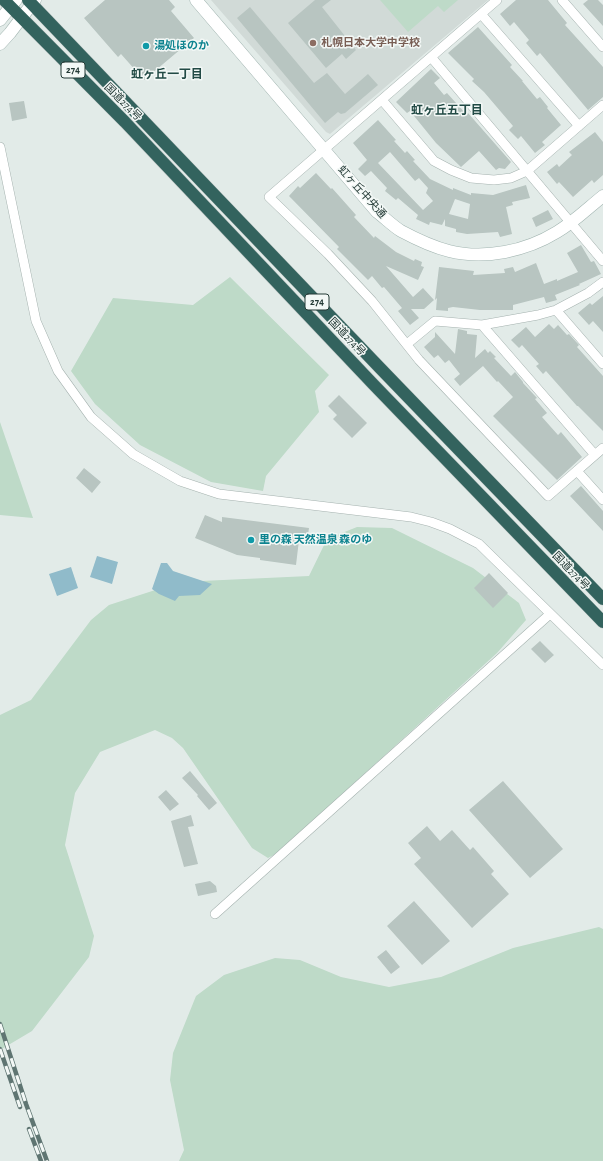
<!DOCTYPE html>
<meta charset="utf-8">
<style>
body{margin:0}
canvas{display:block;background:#e2ebe8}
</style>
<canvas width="603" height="1161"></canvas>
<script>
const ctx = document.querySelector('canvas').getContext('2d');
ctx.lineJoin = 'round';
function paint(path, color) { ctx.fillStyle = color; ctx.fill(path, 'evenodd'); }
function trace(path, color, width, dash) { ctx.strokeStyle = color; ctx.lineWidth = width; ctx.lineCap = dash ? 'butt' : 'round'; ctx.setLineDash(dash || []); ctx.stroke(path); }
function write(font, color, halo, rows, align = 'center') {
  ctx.font = font + ' "Alegreya Sans","Noto Sans JP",sans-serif'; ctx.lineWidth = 3; ctx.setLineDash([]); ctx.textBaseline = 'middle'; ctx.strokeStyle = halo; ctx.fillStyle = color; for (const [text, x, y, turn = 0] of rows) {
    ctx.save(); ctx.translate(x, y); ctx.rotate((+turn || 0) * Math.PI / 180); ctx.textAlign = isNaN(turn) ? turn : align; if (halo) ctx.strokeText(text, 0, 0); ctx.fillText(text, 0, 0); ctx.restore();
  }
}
const built = new Path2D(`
 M211 0H488L330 134 326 132Z`);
const green = new Path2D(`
 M380 0H458L444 12 438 6 408 32Z
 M230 277 329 375 315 391 319 412 266 476 263 491 211 482 140 445 95 404 71 371 113 298 193 305Z
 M0 422 33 518 0 515Z
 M357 527 392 528 473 568 519 603 526 620 497 653 351 786 289 847 268 858 252 848 183 748 172 738 155 730 100 752 75 793 65 845 94 936 89 957 32 1031 0 1050V715L31 700 91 620 109 605 180 582 309 576 327 539Z
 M599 927 603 929V1161H179L184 1150 170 1080 173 1053 196 996 224 975 275 958 300 960 341 977 389 987 441 977 513 948Z`);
const water = new Path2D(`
 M97 556 118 562 112 584 90 577Z
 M161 563H167L173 571 212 584 200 595 179 596 175 601 159 594 152 589Z
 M71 567 78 588 57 596 49 574Z`);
const building = new Path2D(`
 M105 0H169L175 7 171 11 194 38 144 80 121 54 118 57 84 18Z
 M315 0H331L322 7 356 50 346 59 342 54 326 68 288 23Z
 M516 0H548L567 23 565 25 603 67V97L588 110 540 53 537 56 526 43 529 40 514 22 510 26 500 14Z
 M588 0H598L603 5V26L583 4Z
 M250 7 314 83 327 73 345 94 368 74 378 85 345 113 341 114 338 112 325 123 237 18Z
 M478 27 512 65 510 67 523 81H522L537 99 540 97 548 107 547 108 561 125 542 142 545 145 535 153 521 136 518 139 509 130 513 126 484 92 472 81 474 79 448 53Z
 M431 69 440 78 434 83 444 95 447 93 466 114 468 113 511 162 505 169 499 168 496 170 479 151 461 167 436 143 410 111 407 113 396 102Z
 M24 101 27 118 12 121 9 103Z
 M378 120 396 140 394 141 405 153 407 151 415 160 413 161 430 179 453 190V188L471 195V193L493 195 526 185 530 198 512 202 513 205 506 207 512 234 500 237 498 232 467 234 456 232V229L445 226V219L442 225 430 222 429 225 416 219 418 215 398 198 396 200 385 191 387 188 371 171 365 176 358 169 367 160 353 143ZM390 152 415 181 419 178 428 188 426 193 433 201 423 210 378 163ZM455 199 470 204 468 219 449 214Z
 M595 132 603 142V175L594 183 592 180 573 197 559 182 557 184 547 172 557 164 559 167 572 155 569 152Z
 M316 173 331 189 332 188 356 215 354 217 374 238 375 236 396 252 414 261 415 259 422 262 421 266 424 267 418 280 386 266 413 297 423 288 434 300 424 309H411L419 318 410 325 398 311 402 308 384 287 382 288 372 276 368 280 337 249 339 247 289 196 298 186 300 188Z
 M548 210 553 219 536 227 532 218Z
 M581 245 591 262 594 261 601 274 579 284 580 285 555 295 557 300 546 303 544 297 513 305V310H480L453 307 448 308V311L436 310 437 298 435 300 439 267 474 271 473 275 505 273 504 269 513 267 515 272 536 263 544 284 557 279V281L578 272 567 253Z
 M603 296V332L593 321 589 325 578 313 590 303 592 305Z
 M549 324 554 329 558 325 567 335 569 334 579 345 577 347 603 376V431L578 406H577L546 371 543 374 536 366 539 364 522 345 519 348 511 340 526 327 535 337Z
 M458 329 467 331V334L477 335 475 358 485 349 488 353 490 351 496 357 494 358 511 376 515 372 523 382V383L537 398 535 399 547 413 542 417 558 435 561 432 582 457 557 480 493 416 513 397 498 381 497 382 483 366 460 386 454 379 460 374 449 360 445 363 438 355 434 358 424 347 435 337V332L455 354Z
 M339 395 367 423 352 438 333 419 337 415 328 406Z
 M84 468 101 482 92 493 76 478Z
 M581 486 603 511V531L570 496Z
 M205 515 222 522V517L309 528 307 541 299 540 296 565 260 560V558L237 555 195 538Z
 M489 573 508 593 493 608 474 588Z
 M540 641 554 655 545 663 531 649Z
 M190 771 217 803 209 810 197 796 198 795 182 778Z
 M503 781 563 849 530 878 469 810Z
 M166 790 179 804 170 811 158 797Z
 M191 815 194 826 188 827 198 864 184 867 171 821Z
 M427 826 440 841 452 830 470 850 473 847 494 871 491 874 509 894 472 928 414 864 421 858 408 843Z
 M210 881 216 886 217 892 198 896 195 884Z
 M414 901 450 941 422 965 387 926Z
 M386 950 400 967 391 974 377 957Z`);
const street = new Path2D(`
 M497 0 269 197 328 254 372 301 419 360 548 496 603 448
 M562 0 603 47
 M481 14 579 126
 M431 57 603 261
 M382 100 434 161 451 170 471 178 494 180 511 178 527 171 603 105
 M0 147 36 321 58 371 91 417 133 454 180 481 219 494 411 517 431 522 450 529 479 544 603 665
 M556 310 603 364
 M482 325 595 455
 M407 344 435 321 482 325 538 315 556 310 588 293 603 282
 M577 471 603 500
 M215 914 550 614`);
const secondary = new Path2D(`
 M196 0 377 212C385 218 393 226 401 231 416 239 433 247 449 251 485 260 526 251 557 232 574 222 588 208 603 196
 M0 20 16 0
 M0 44 10 33 35 0`);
const highway = new Path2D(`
 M4 0 125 122 373 384 603 622
 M28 0 380 368 603 599`);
const rail = new Path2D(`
 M0 1024 26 1104 47 1161
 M0 1049 20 1107
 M29 1129 41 1161`);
const markers = [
 [313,43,4,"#8d6e63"],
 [146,46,4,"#0f9aa8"],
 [251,540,4,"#0f9aa8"]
];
const shields = [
 [73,70,24],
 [317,302,24]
];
const shieldNames = [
 ["274",73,70],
 ["274",317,302]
];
const educationNames = [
 ["札幌日本大学中学校",321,43]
];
const cultureNames = [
 ["湯処ほのか",154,46],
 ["里の森 天然温泉 森のゆ",259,540]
];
const streetNames = [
 ["国道274号",123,102,45],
 ["虹ヶ丘中央通",362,192,48],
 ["国道274号",347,337,46],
 ["国道274号",571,571,46]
];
const neighbourhoodNames = [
 ["虹ヶ丘一丁目",167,74],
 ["虹ヶ丘五丁目",447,110]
];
paint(built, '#d1dad7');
paint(green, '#bedac8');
paint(water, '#90bbca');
paint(building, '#b8c5c1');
trace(street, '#a5b2af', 10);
trace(secondary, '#a2b5b1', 13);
trace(highway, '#c2c8c7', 13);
trace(street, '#fff', 9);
trace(secondary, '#fff', 12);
trace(highway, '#33635e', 12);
trace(rail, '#5f7572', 4.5);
trace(rail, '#f3f8f6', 3, [9]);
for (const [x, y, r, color] of markers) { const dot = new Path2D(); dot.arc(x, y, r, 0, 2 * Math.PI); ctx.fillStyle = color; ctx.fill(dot); trace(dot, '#f3f8f6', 1.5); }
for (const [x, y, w] of shields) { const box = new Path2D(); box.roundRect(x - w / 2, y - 8, w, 16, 3); ctx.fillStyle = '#f3f8f6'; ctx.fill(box); trace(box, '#243a36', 1); }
write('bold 10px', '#243a36', null, shieldNames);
write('bold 11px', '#785e54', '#f3f8f6', educationNames, 'left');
write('bold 11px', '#0d838f', '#f3f8f6', cultureNames, 'left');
write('11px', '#243a36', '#f3f8f6', streetNames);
write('bold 12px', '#224a45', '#f3f8f6', neighbourhoodNames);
</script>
